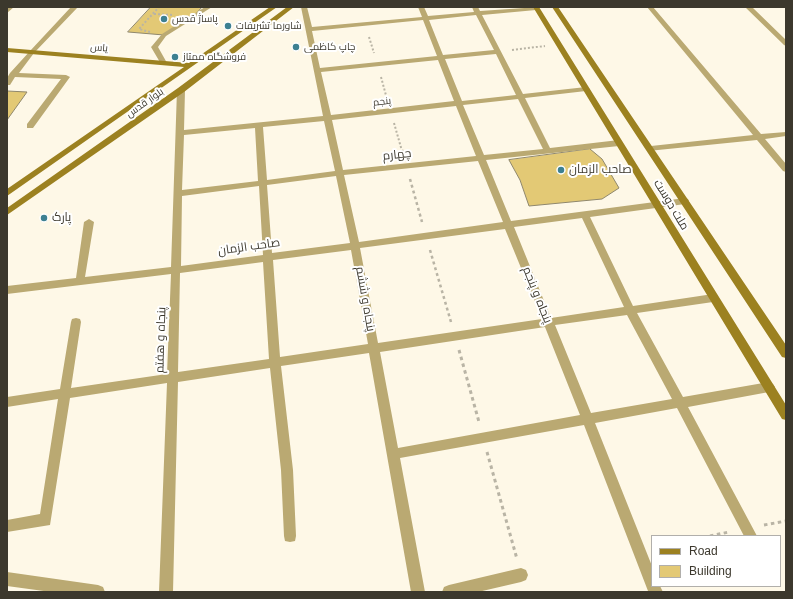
<!DOCTYPE html>
<meta charset="utf-8">
<style>
body{margin:0}
#map{position:relative;width:793px;height:599px;overflow:hidden;background:#fef8e7;font-family:Helvetica,sans-serif}
canvas{display:block}
.frame{position:absolute;inset:0;border:8px solid #3c382d;pointer-events:none}
.legend{position:absolute;left:651px;top:535px;width:130px;height:52px;box-sizing:border-box;background:#fff;border:1px solid #b1afab;margin:0;padding:5px 7px;list-style:none;font-size:12px;color:#3c382d}
.legend li{display:flex;align-items:center;gap:8px;height:20px}
.legend b{width:20px;border:1px solid #b1afab}
</style>
<div id="map">
<canvas width="793" height="599"></canvas>
<div class="frame"></div>
<ul class="legend">
<li><b style="height:5px;background:#9c8120"></b>Road</li>
<li><b style="height:11px;background:#e3c975"></b>Building</li>
</ul>
</div>
<script>
const ctx = document.querySelector('canvas').getContext('2d');
ctx.lineJoin = 'round';
function paint(path, color) { ctx.fillStyle = color; ctx.fill(path, 'evenodd'); }
function trace(path, color, width, dash) { ctx.strokeStyle = color; ctx.lineWidth = width; ctx.lineCap = dash ? 'butt' : 'round'; ctx.setLineDash(dash || []); ctx.stroke(path); }
function write(font, color, halo, rows, align = 'center') {
  ctx.font = font + ' Helvetica,Cairo,sans-serif'; ctx.lineWidth = 4; ctx.setLineDash([]); ctx.textBaseline = 'middle'; ctx.strokeStyle = halo; ctx.fillStyle = color; for (const [text, x, y, turn = 0] of rows) {
    ctx.save(); ctx.translate(x, y); ctx.rotate((+turn || 0) * Math.PI / 180); ctx.textAlign = isNaN(turn) ? turn : align; if (halo) ctx.strokeText(text, 0, 0); ctx.fillText(text, 0, 0); ctx.restore();
  }
}
const building = new Path2D(`
 M151 7H202L195 15 164 35 128 32Z
 M7 91 27 92 7 120Z
 M590 149 602 159 619 188 602 199 529 206 520 180 509 160Z`);
const pathFar2 = new Path2D(`
 M154 14 173 15
 M150 32 139 29 159 7
 M369 37 374 53
 M512 50 545 46
 M381 77 387 99
 M394 123 402 151`);
const pathFar1 = new Path2D(`
 M402 150 403 153
 M410 179 422 222
 M430 250 451 322`);
const path = new Path2D(`
 M459 350 479 422
 M487 452 517 559
 M764 525 786 521
 M710 536 729 532`);
const street = new Path2D(`
 M7 7H14L7 13Z
 M71 7H78L34 53 19 73 66 75 70 77 33 128H27V124L61 79 15 77 10 85H7V78L10 73 30 51Z
 M205 7H212L166 36 158 47 167 63 163 65 161 64 151 47 152 46 162 34Z
 M301 7H307L312 27 422 17 418 7H424L428 16 474 12 472 7H478L480 11 539 7 538 9 536 10 482 15 523 94 586 87 590 89 586 91 525 98 550 148 619 140 623 143 619 146 486 160 511 221 685 198 688 199 689 201 685 204 590 217 633 306 713 294 717 295 718 298 717 301 713 302 637 313 683 397 769 382 773 384 775 387 773 390 769 392 688 407 757 536H744L677 408 595 423 652 566V586H660L663 592 648 591 584 425 400 458 425 592H411L369 353 281 366 293 470 296 536 295 541 290 542 285 541 284 536 281 470 270 368 178 382 173 592H159L167 383 70 398 50 525 7 532V520L40 514 58 399 7 407V397L60 389 71 322 72 319 76 318 80 319 81 322 71 388 167 374 171 274 7 294V286L76 278 84 222 89 219 94 222 85 277 171 267 177 90 181 88 185 90 184 130 323 116ZM476 15 494 50 443 55 429 20ZM423 20 437 56 320 68 312 31ZM496 54 516 95 462 101 445 59ZM438 60 454 101 331 115 321 72ZM518 99 543 149 484 155 463 105ZM456 106 476 156 343 170 332 120ZM324 121 335 171 267 180 263 127ZM255 128 258 181 182 190 184 135ZM478 161 503 222 359 242 344 175ZM336 176 350 243 272 253 267 185ZM259 186 263 255 181 266 182 196ZM582 218 624 307 551 318 514 227ZM505 229 542 319 378 343 360 248ZM351 250 368 344 280 357 273 260ZM263 262 269 359 178 372 180 273ZM627 315 672 399 591 413 555 325ZM545 327 580 415 398 448 380 352Z
 M647 7H653L761 134 786 132V136L765 139 786 164V172L783 171 757 140 648 151V147L651 146 753 135Z
 M745 7H752L786 40V46L784 45Z
 M521 568 526 570 528 575 526 580 521 582 478 592H442L444 587 449 585Z
 M7 572 98 585 103 587 105 592H51L7 586Z`);
const secondary = new Path2D(`
 M270 7H277L7 196V189L184 67 7 52V48L189 63Z
 M287 7H294L184 92 7 215V208L178 88Z
 M533 7H539L786 405V420L782 419Z
 M552 7H558L786 345V358L782 357Z`);
const markers = [
 [164,19,4,"#3d8091"],
 [228,26,4,"#3d8091"],
 [296,47,4,"#3d8091"],
 [175,57,4,"#3d8091"],
 [561,170,4,"#3d8091"],
 [44,218,4,"#3d8091"]
];
const farPoinames = [
 ["پاساژ قدس",172,19],
 ["شاورما تشریفات",236,26],
 ["چاپ كاظمى",304,47],
 ["فروشگاه ممتاز",183,57]
];
const farStreetnames = [
 ["یاس",99,48,5],
 ["پنجم",382,102,-6],
 ["بلوار قدس",145,103,-35]
];
const streetNames = [
 ["چهارم",397,155,-6],
 ["ملت دوست",671,205,59],
 ["صاحب الزمان",249,247,-8],
 ["پنجاه و پنجم",537,295,68],
 ["پنجاه و ششم",365,299,80],
 ["پنجاه و هفتم",161,340,-88]
];
const poiNames = [
 ["صاحب الزمان",569,170],
 ["پارک",52,218]
];
paint(building, '#e3c975');
trace(building, '#8f876c', 1);
trace(pathFar2, '#b9b4a5', 2, [2, 2]);
trace(pathFar1, '#b9b4a5', 2.5, [3, 3]);
trace(path, '#b9b4a5', 3, [3.5, 3.5]);
paint(street, '#baa972');
paint(secondary, '#9c8120');
for (const [x, y, r, color] of markers) { const dot = new Path2D(); dot.arc(x, y, r, 0, 2 * Math.PI); ctx.fillStyle = color; ctx.fill(dot); trace(dot, '#fff', 1.5); }
write('10px', '#3c382d', '#fff', farPoinames, 'left');
write('10px', '#3c382d', '#fff', farStreetnames);
write('12px', '#3c382d', '#fff', streetNames);
write('12px', '#3c382d', '#fff', poiNames, 'left');
</script>
